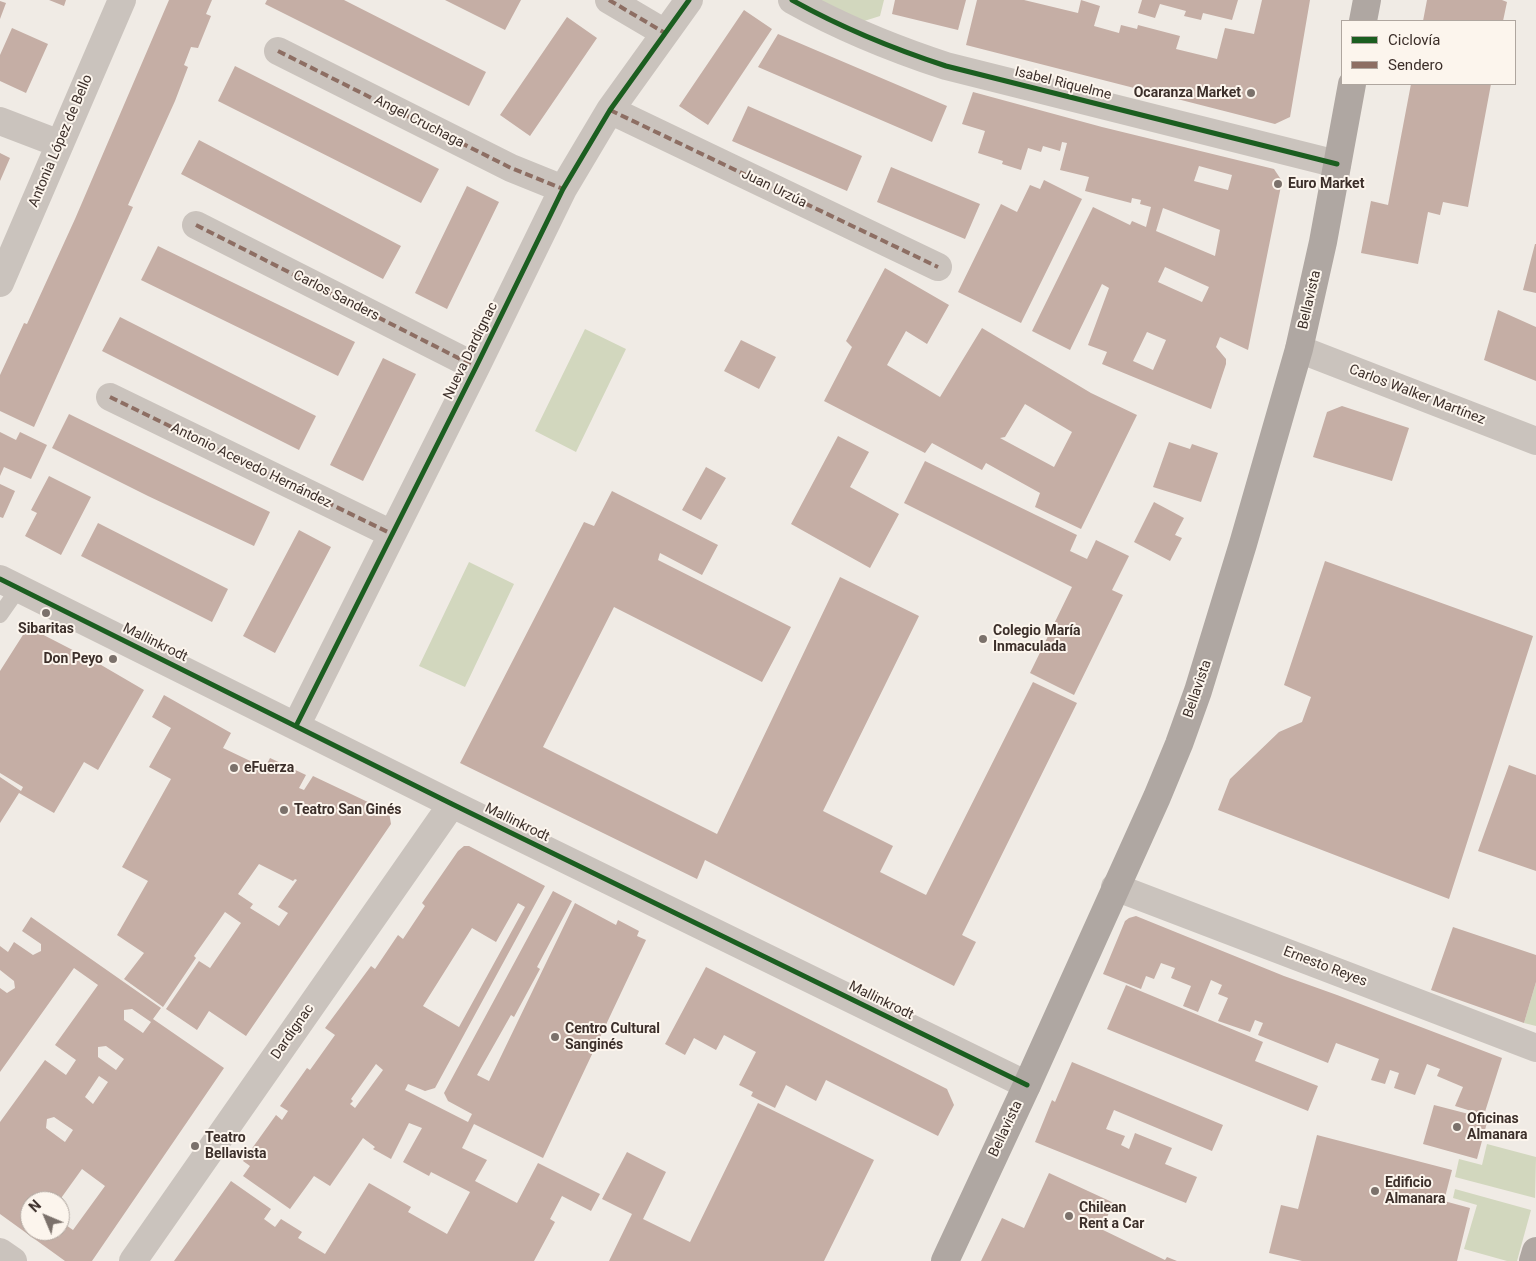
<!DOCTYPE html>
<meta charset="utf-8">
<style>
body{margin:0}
#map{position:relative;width:1536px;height:1261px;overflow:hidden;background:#f0ebe5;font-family:Roboto,sans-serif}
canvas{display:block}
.legend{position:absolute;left:1341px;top:20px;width:175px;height:65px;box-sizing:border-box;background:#fcf5ed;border:1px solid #afa69f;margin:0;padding:6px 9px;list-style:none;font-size:15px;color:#3c2f2a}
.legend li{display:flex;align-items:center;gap:10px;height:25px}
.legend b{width:25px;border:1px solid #afa69f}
.north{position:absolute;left:20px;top:1191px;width:50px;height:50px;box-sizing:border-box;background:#fcf5ed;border:1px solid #afa69f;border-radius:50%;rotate:315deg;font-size:14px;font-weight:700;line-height:20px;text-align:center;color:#3c2f2a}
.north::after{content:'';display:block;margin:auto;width:18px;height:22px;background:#7b716b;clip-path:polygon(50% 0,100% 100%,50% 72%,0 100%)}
</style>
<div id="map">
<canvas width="1536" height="1261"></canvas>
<ul class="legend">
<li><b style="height:6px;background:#1b5e20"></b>Ciclovía</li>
<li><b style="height:6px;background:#8d6e63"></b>Sendero</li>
</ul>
<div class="north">N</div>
</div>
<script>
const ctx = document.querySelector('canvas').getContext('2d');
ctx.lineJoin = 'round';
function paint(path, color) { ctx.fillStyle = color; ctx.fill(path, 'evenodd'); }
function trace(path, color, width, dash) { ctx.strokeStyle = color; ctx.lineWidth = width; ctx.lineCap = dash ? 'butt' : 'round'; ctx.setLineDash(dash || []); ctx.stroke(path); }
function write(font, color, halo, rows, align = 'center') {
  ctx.font = font + ' Roboto,sans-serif'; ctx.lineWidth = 4; ctx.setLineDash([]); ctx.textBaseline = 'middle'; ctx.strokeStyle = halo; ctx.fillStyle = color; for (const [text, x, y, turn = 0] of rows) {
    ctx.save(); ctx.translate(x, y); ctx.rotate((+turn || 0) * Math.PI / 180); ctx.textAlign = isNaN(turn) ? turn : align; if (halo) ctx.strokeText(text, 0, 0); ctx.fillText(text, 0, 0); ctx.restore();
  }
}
const green = new Path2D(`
 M820 0H884L880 16 861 22Z
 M585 329 626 349 576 452 535 431Z
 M469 562 514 584 465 687 419 666Z
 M1536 982V1026L1524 1023Z
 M1487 1144 1536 1157 1535 1198 1455 1177 1459 1159 1482 1165Z
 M1455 1189 1531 1210 1517 1261H1507L1464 1249 1477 1205 1453 1198Z`);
const building = new Path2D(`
 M49 0H66L64 6Z
 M169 0H212L206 14 211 16 198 48 191 47 184 65 188 67 175 101 128 205 133 207 34 427 0 411V375L24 323 27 324 75 219Z
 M267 0H344L486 72 469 106 265 4Z
 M445 0H521L505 30Z
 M895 0H966L958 30 892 14Z
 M977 0H1024L1078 13 1081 0 1100 6 1094 26 1119 33 1121 25 1137 29 1138 25 1180 36 1176 49 1217 59 1225 28 1254 34 1262 0H1310L1290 117 1275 124 966 45Z
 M1142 0H1238L1232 20 1203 13 1201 20 1184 16 1186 11 1160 4 1155 18 1138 13Z
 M1427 0H1502L1507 2 1503 21H1423Z
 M0 1 6 3 0 19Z
 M744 10 772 29 708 125 679 106Z
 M567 17 597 38 530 136 500 115Z
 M12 28 48 44 26 93 0 81V55Z
 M778 34 947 106 932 142 758 67Z
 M235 66 439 169 421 203 218 101Z
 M1411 84H1491L1468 207 1443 202 1440 215 1428 212 1418 264 1361 253 1371 201 1388 205Z
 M973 92 1102 127 1274 169 1282 181 1248 350 1220 337 1216 347 1226 359V364L1211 409 1102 364 1107 352 1088 345 1109 288 1102 284 1070 350 1032 331 1093 207 1130 225 1132 221 1146 227 1151 207 1140 204 1141 200 1132 198 1131 203 1085 191 1089 177 1060 170 1067 143 1062 142 1060 151 1043 146 1041 152 1028 148 1021 170 1002 164 1003 161 978 153 985 131 962 124ZM1199 166 1232 175 1228 190 1194 181ZM1163 208 1220 230 1215 256 1156 231ZM1165 267 1209 287 1202 302 1158 282ZM1147 332 1166 340 1153 370 1133 361Z
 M748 106 862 156 847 191 732 141Z
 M199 140 401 246 383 279 181 174Z
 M0 153 10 158 0 181Z
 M891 167 980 204 965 239 877 202Z
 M1044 180 1082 199 1021 323 958 292 1001 204 1017 212 1030 185 1040 189Z
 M467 186 499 202 447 309 415 293Z
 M1535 244H1536V293L1523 290Z
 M158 246 355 342 338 376 141 280Z
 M885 268 949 305 927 344 906 331 887 365 940 397 982 328 1091 393 1137 415 1081 529 1035 507 1040 493 986 463 982 470 932 443 925 453 824 401 852 347 846 341ZM1025 404 1072 432 1054 467 1000 438 1005 437Z
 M1498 310 1536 327V381L1484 360Z
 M120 317 316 416 299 450 102 351Z
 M741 340 776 357 759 389 724 371Z
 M383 358 416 374 363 481 330 465Z
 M1342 406 1409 428 1392 481 1313 457 1327 412Z
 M69 414 270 512 254 546 148 496 52 448Z
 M0 432 16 440 20 432 47 445 31 479 4 467 0 476Z
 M838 436 869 452 850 487 899 514 870 568 791 524Z
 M1169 442 1190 449 1192 444 1218 453 1201 502 1153 487Z
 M925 461 1077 535 1070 551 1087 559 1096 540 1129 556 1112 590 1123 595 1074 695 1030 673 1072 587 904 503Z
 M706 467 726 478 701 520 682 510Z
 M49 476 91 497 61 555 25 536 37 513 31 510Z
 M0 484 15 491 3 518 0 517Z
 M612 491 718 545 702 575 660 553 658 560 791 627 762 682 614 607 543 747 717 834 840 577 919 616 823 811 893 846 880 872 926 895 1033 682 1077 703 962 935 976 942 954 986 705 860 697 879 460 763 584 522 594 526Z
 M1154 502 1184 518 1175 535 1182 538 1170 561 1134 542Z
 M98 523 228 589 212 622 81 556Z
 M299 530 331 547 275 653 243 636Z
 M1325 561 1533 636 1449 899 1218 810 1230 779 1279 732 1302 722 1311 697 1284 685Z
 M28 627 96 662 144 690 98 770 84 762 54 813 19 793 0 823V777L21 791 23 787 0 773V671Z
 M164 695 231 733 223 748 265 768 270 758 306 775 299 788 304 790 313 776 389 812 391 824 246 1036 209 1011 197 1030 166 1009 199 961 210 968 241 923 225 912 194 956 196 958 163 1007 124 979 144 953 117 935 148 881 122 867 171 779 149 767 171 728 152 717ZM259 864 293 881 295 879 297 880 278 907 288 913 279 926 250 908 253 904 238 894Z
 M1509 765 1536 775V871L1478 851Z
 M464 846H469L545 886 435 1088 425 1091 408 1084 405 1090 468 1122 472 1114 448 1101 444 1093 553 891 572 901 537 967 540 969 514 1017 511 1015 477 1075 489 1081 575 903 616 925 618 920 639 931 637 936 646 940 543 1158 474 1124 462 1148 487 1160 475 1181 517 1203 538 1163 600 1194 591 1211 562 1196 550 1219 555 1222 534 1261H174L231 1181 271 1209 264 1219 275 1227 281 1219 302 1232 298 1238 325 1254 369 1183 411 1207 408 1212 447 1234 470 1192 431 1172 429 1176 403 1162 422 1128 409 1123 391 1159 373 1149 375 1147 363 1138 330 1186 314 1176 290 1209 243 1176 250 1166 243 1161 276 1115 282 1120 288 1111 280 1106 307 1068 310 1070 335 1035 325 1028 371 966 375 969 398 935 403 939 425 906 422 903 458 851ZM518 903 525 907 459 1027 423 1006 472 928 496 942ZM376 1064 383 1070 355 1108 350 1104 353 1101 351 1099Z
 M1136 916 1284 976 1337 995 1502 1058 1484 1115 1455 1106 1463 1087 1437 1076 1440 1069 1427 1064 1415 1095 1394 1088 1399 1073 1390 1070 1385 1084 1371 1080 1379 1059 1336 1043 1328 1063 1258 1035 1263 1023 1255 1020 1250 1032 1218 1021 1228 998 1218 994 1222 985 1211 980 1198 1012 1183 1006 1191 986 1171 978 1175 968 1161 963 1154 979 1146 976 1141 989 1103 974 1125 921 1129 918Z
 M31 917 161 1008 153 1019 224 1068 92 1261H65L0 1214V1122L45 1060 66 1075 76 1060 55 1045 98 985 74 968 0 1072V988L7 993 15 988 14 981 0 970V946L8 952 14 942 33 955 41 951V944L22 931ZM132 1009 151 1022 143 1033 124 1020V1010ZM106 1046 124 1059 116 1070 98 1057V1047ZM99 1076 108 1082 93 1104 85 1097ZM54 1117 73 1130 65 1142 46 1128 47 1119ZM82 1169 105 1186 73 1230 60 1221V1231H30V1201H59Z
 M1453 927 1536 955V982L1524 1023 1431 990Z
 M706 967 947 1089 954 1105 938 1136 826 1080 816 1101 786 1085 775 1108 751 1096 753 1092 739 1085 756 1052 724 1035 716 1050 694 1038 685 1055 665 1044Z
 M1126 985 1263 1042 1255 1061 1318 1086 1308 1111 1107 1029Z
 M1072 1062 1223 1125 1212 1151 1114 1110 1106 1129 1125 1136 1121 1145 1129 1149 1135 1133 1172 1148 1165 1164 1197 1177 1186 1203 1035 1142 1052 1100 1055 1102Z
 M758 1103 874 1160 824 1261H609L632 1214 602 1199 627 1152 666 1172 643 1219 690 1242Z
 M1434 1105 1488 1119 1477 1159 1423 1144Z
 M1317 1135 1452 1170 1444 1201 1470 1208 1457 1261H1302L1269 1253 1281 1205 1298 1209Z
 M1049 1173 1114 1203 1101 1229 1165 1260 1167 1257 1177 1261H981L1002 1218 1024 1228Z`);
const service = new Path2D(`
 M0 615 19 588`);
const minor = new Path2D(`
 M609 0 665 33
 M792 0C842 28 891 48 946 66L1337 164
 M278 51 511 168 563 189
 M610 110 938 267
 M0 121 60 144
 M196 225 476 367
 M0 283 122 0
 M1299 349 1536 441
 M110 397 392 534
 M0 579 452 804 1027 1085
 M296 726 476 367 563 189 610 110 689 0
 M1115 887 1536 1048
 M0 1252 13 1261
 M133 1261 452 804`);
const primary = new Path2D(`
 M1363 21 1367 0
 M945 1261 1027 1085 1157 797 1179 744 1198 691 1243 544 1299 349 1323 242 1352 84
 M1533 1261 1536 1251`);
const quiet = new Path2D(`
 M609 0 665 33
 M278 51 511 168 563 189
 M610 110 938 267
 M196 225 476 367
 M110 397 392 534`);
const cycleway = new Path2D(`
 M792 0C842 28 891 48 946 66L1337 164
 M0 579 452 804 1027 1085
 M296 726 476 367 563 189 610 110 689 0`);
const markers = [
 [1251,93,5,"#7b716b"],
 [1278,184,5,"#7b716b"],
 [46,613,5,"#7b716b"],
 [983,639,5,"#7b716b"],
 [113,659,5,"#7b716b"],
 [234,768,5,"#7b716b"],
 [284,810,5,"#7b716b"],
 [555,1037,5,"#7b716b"],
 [1457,1127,5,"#7b716b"],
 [195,1146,5,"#7b716b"],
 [1375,1191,5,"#7b716b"],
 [1069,1216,5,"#7b716b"]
];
const streetNames = [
 ["Isabel Riquelme",1063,84,14],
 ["Angel Cruchaga",419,122,27],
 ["Antonia López de Bello",61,141,-67],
 ["Juan Urzúa",774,189,26],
 ["Carlos Sanders",336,296,27],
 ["Bellavista",1310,300,-77],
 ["Nueva Dardignac",471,351,-64],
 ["Carlos Walker Martínez",1417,395,21],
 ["Antonio Acevedo Hernández",251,466,26],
 ["Mallinkrodt",155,643,26],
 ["Bellavista",1198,689,-71],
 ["Mallinkrodt",517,823,26],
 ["Ernesto Reyes",1325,967,21],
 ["Mallinkrodt",881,1001,26],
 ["Dardignac",293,1032,-55],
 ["Bellavista",1006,1129,-65]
];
const poiNames = [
 ["Ocaranza Market",1241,93,"right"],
 ["Euro Market",1288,184],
 ["Sibaritas",46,629,"center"],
 ["Colegio María",993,631],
 ["Inmaculada",993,647],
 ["Don Peyo",103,659,"right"],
 ["eFuerza",244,768],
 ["Teatro San Ginés",294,810],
 ["Centro Cultural",565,1029],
 ["Sanginés",565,1045],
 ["Oficinas",1467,1119],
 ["Almanara",1467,1135],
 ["Teatro",205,1138],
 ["Bellavista",205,1154],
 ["Edificio",1385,1183],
 ["Almanara",1385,1199],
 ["Chilean",1079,1208],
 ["Rent a Car",1079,1224]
];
paint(green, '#d2d7be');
paint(building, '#c5aea5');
trace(service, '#cac3bd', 16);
trace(minor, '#cac3bd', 28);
trace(primary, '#afa7a2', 28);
trace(quiet, '#8d6e63', 4, [8, 4]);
trace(cycleway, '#1b5e20', 5);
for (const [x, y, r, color] of markers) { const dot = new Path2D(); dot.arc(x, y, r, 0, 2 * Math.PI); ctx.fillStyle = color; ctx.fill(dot); trace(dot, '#fcf5ed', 2); }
write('14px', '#3c2f2a', '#fcf5ed', streetNames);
write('bold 14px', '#3c2f2a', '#fcf5ed', poiNames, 'left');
</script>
